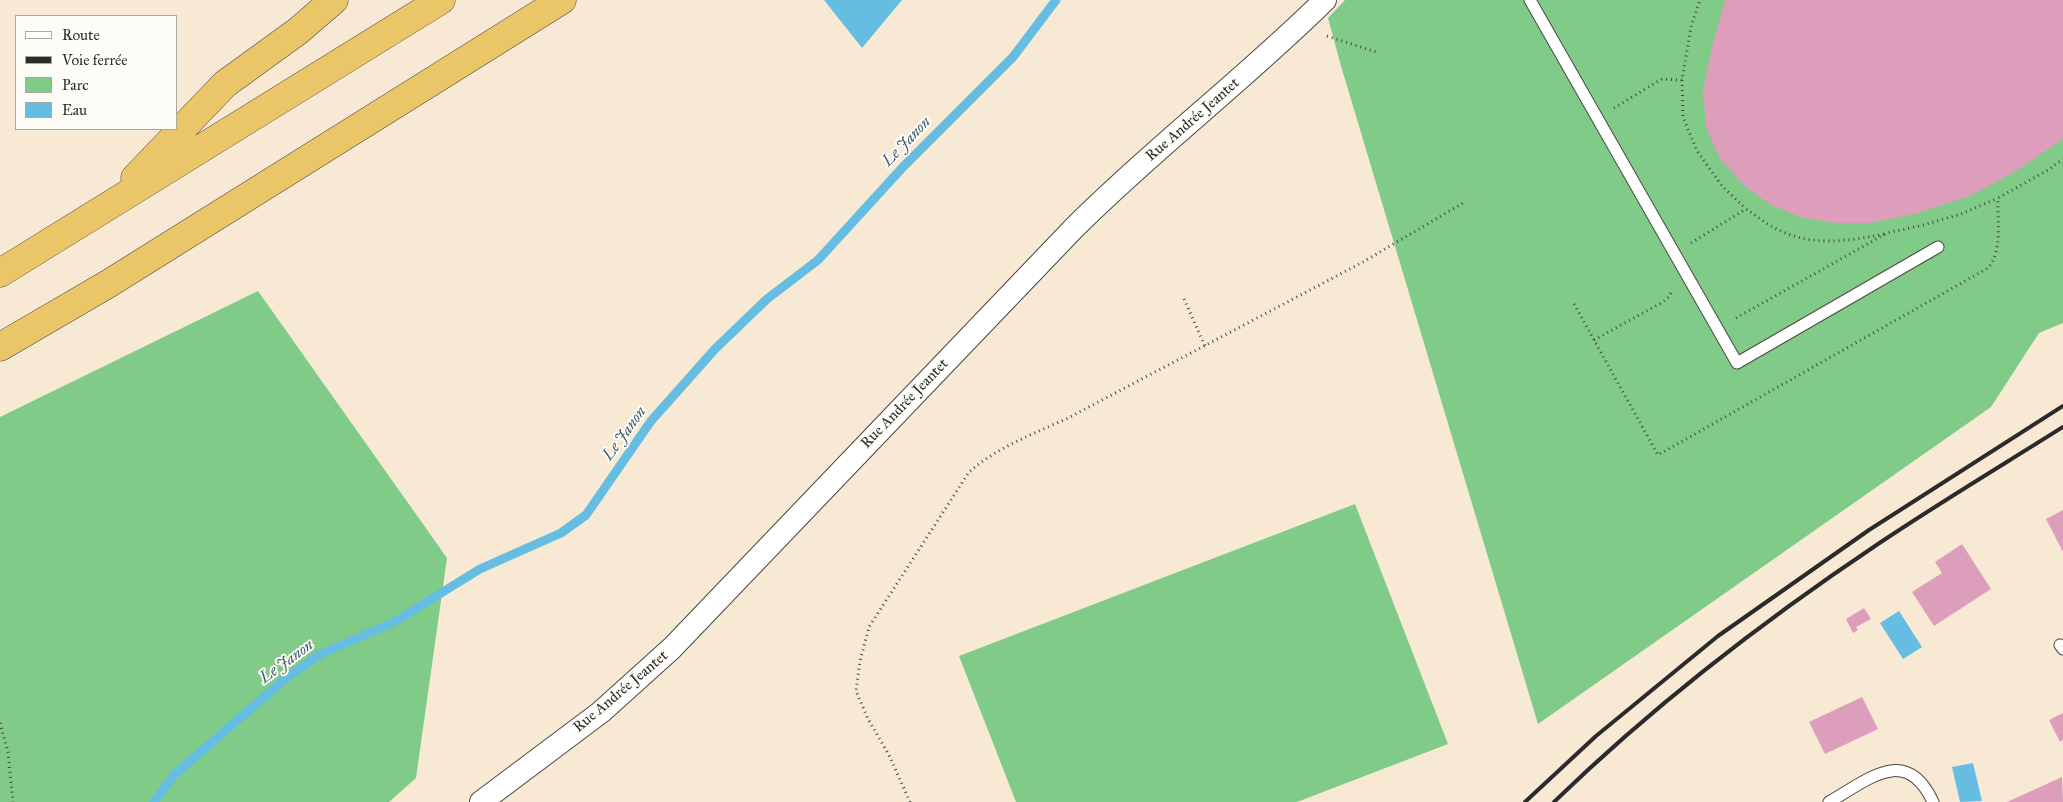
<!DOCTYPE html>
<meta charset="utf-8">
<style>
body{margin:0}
#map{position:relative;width:2063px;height:802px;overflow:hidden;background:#f7e9d4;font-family:"IM FELL Great Primer",serif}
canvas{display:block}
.legend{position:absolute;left:15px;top:15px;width:162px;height:115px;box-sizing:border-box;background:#fdfcf7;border:1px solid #a9a8a5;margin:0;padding:6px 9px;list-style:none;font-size:15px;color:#2b2b2b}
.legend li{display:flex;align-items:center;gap:10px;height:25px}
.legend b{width:25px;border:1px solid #a9a8a5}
</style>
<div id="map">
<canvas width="2063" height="802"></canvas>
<ul class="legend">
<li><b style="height:6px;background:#fff"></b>Route</li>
<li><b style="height:6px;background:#2b2b2b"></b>Voie ferrée</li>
<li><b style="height:14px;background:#81cb88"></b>Parc</li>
<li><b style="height:14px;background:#65bee2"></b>Eau</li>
</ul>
</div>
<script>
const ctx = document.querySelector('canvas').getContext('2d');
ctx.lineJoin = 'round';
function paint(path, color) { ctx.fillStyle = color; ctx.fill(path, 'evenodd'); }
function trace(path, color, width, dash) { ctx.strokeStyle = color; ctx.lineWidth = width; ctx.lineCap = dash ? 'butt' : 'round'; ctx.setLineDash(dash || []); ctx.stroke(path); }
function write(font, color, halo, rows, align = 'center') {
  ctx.font = font + ' "IM FELL Great Primer",serif'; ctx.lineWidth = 4; ctx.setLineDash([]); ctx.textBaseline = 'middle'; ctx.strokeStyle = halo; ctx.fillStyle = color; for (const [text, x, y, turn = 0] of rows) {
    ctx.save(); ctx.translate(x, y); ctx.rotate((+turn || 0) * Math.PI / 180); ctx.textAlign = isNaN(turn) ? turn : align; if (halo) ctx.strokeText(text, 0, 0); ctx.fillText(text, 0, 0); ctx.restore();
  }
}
const green = new Path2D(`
 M1345 0H2063V323L2039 333 1991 407 1538 724 1341 66 1328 18Z
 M258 291 447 558 416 778 389 802H0V417Z
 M1355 504 1448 744 1297 802H1016L959 656Z`);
const water = new Path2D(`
 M824 0H902L862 48Z
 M1899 611 1922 647 1903 659 1880 623Z
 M1973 763 1982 801 1960 802 1952 767Z`);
const stream = new Path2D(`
 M154 802 174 775 286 678 319 655 394 622 480 569 561 533 586 515 651 421 715 349 767 299 818 260 903 167 1013 57 1056 0`);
const building = new Path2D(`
 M1725 0H2063V139L2016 171 1970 196 1914 214 1870 223H1836L1803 218 1771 205 1746 187 1720 159 1706 127 1703 91 1712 47Z
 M2063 510V552L2046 519Z
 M1962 544 1991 589 1934 626 1912 592 1942 573 1935 562Z
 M1864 608 1871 619 1856 627 1858 630 1853 633 1846 619Z
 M1862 697 1878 729 1825 754 1809 722Z
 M2063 713V740L2060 742 2049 720Z
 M2062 777 2063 802H2007Z`);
const path = new Path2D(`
 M1327 36 1379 53
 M1682 80 1683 117 1697 151 1722 186 1746 209
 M1614 108 1662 79 1682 80 1691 27 1700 0
 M1691 243 1746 209C1757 216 1767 225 1779 230 1813 247 1849 241 1884 234
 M1184 299 1205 346
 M1574 304 1658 455 1988 268C2003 251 1997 219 1998 198L2048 170 2063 159
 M1736 318 1887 233 1923 225 1961 214 1998 198
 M1594 340 1663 302 1669 297 1672 290
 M0 723 8 752 13 802
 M910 802 889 755 868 719 856 691 860 661 869 627 969 472C998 447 1033 434 1068 418L1363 262 1463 203`);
const service = new Path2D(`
 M1530 0 1737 363 1938 247
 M2060 645 2063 649
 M1829 802C1868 780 1906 744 1933 802`);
const minor = new Path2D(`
 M481 802 601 712 672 648 1074 228C1154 148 1244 80 1325 0`);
const trunk = new Path2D(`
 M135 178 225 84 298 31 334 0
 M0 273 441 0
 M0 347 108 284 562 0`);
const rail = new Path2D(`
 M1525 802 1596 736 1718 636 1869 530 2063 406
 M1554 802C1653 706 1763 621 1878 544 1939 503 2001 466 2063 427`);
const streetNames = [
 ["Rue Andrée Jeantet",1193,120,-41],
 ["Rue Andrée Jeantet",905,404,-46],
 ["Rue Andrée Jeantet",621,692,-40]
];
const waterNames = [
 ["Le Janon",907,142,-46],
 ["Le Janon",625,434,-54],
 ["Le Janon",287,662,-36]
];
paint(green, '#81cb88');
paint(water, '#65bee2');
trace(stream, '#65bee2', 9);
paint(building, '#dd9ebb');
trace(service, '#4a4844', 13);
trace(minor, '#4a4844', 24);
trace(trunk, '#4a4844', 29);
trace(path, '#4a4844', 3, [1, 4]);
trace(service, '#fff', 11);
trace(minor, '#fff', 22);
trace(trunk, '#eac669', 28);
trace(rail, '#2b2b2b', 4);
write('15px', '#2b2b2b', '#fdfcf7', streetNames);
write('italic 16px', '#3f5e6b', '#fdfcf7', waterNames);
</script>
